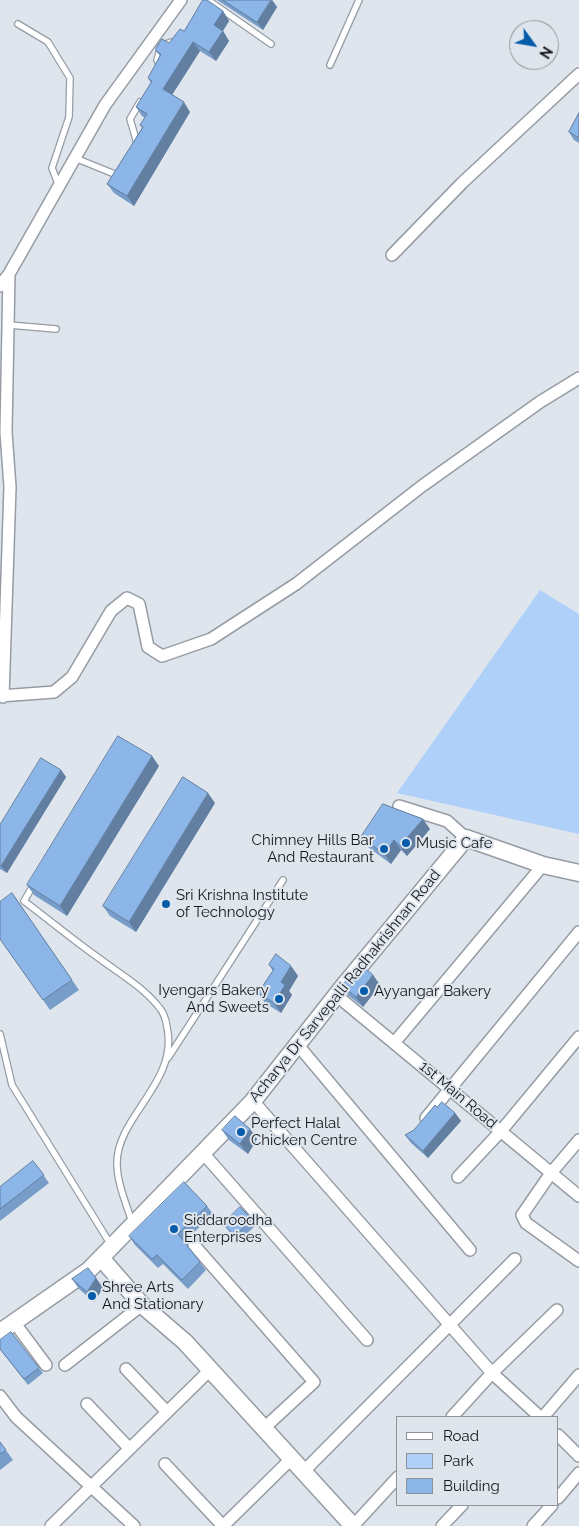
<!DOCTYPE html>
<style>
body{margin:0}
#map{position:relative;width:579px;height:1526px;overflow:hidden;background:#dee5ed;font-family:Raleway,sans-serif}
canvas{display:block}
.legend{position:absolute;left:396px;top:1416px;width:162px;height:90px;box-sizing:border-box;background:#dee5ed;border:1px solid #8e9399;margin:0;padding:6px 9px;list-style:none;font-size:15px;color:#16181b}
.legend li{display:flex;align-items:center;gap:10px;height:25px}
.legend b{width:25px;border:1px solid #8e9399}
.north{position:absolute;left:509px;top:20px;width:50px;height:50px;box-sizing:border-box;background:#dee5ed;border:1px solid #8e9399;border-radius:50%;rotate:122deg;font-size:14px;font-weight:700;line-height:20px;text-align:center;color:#16181b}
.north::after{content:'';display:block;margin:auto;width:18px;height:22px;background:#045caa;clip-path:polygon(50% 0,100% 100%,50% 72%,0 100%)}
</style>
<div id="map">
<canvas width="579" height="1526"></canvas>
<ul class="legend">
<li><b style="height:6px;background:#fff"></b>Road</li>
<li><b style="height:14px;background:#afd1f9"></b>Park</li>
<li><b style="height:14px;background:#8cb6e8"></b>Building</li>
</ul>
<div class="north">N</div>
</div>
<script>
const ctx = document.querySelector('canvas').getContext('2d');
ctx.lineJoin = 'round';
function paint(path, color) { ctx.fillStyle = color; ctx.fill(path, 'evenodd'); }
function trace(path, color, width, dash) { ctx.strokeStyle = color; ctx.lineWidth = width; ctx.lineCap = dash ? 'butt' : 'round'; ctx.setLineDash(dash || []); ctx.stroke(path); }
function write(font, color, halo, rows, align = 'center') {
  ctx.font = font + ' Raleway,sans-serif'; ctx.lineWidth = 4; ctx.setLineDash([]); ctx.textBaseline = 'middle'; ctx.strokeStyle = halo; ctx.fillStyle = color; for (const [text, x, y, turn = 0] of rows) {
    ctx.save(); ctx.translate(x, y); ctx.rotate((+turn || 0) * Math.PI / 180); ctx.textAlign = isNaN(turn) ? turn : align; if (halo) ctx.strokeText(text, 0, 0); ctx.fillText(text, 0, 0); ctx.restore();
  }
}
const green = new Path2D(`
 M540 590 579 614V834L397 793Z`);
const lane = new Path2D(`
 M208 0 271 44
 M18 24 48 42 70 78 69 117 52 168 59 186
 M330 65 359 0
 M160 66 157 60 161 46 171 42 176 44
 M137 143 130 119 140 102
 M75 158 117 175
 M9 325 56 329
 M34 884 24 901C48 919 72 939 96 956 117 972 142 986 158 1006 163 1011 166 1020 167 1027 179 1082 117 1116 117 1163 117 1183 126 1203 132 1222
 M0 1034 12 1085 111 1245
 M168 1058 283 880`);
const street = new Path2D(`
 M392 255 462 183 579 74
 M0 286 9 274 105 105 181 0
 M0 696 54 692 72 677 111 611 127 598 139 604 148 647 162 656 211 639 296 584 422 486 540 402 579 378
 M3 697 10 487 6 432 9 274
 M399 806 447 821 466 838
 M336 995 579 1196
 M394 1043 543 865
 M297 1044 470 1250
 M253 1101 492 1373 540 1417
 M426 1118 579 932
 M579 1140 551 1173 522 1215 526 1223 579 1261
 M203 1153 367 1340
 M458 1177 501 1131 579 1037
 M194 1245 314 1382 263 1429
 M14 1322 46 1365
 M65 1365 142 1305
 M126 1369 167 1412
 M0 1396 16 1417 134 1526
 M87 1404 129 1448
 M452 1417 492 1373 557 1310
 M543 1417 579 1375
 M558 1435 579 1456
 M165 1464 223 1526
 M303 1472 515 1259
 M558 1498 579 1473
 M51 1526 210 1370
 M223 1526 291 1459
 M353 1526 398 1477
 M442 1526 462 1505
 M533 1526 552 1505`);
const secondary = new Path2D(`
 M101 1258 142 1305 185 1342 353 1526
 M0 1332 89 1270 253 1101 346 983 466 838 543 865 579 873`);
const wall = new Path2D(`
 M217 0H272L277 7 263 30Z
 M223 11 229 21 223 31 229 41 216 61 200 51 172 95 190 112 134 206 114 193 107 184 142 128 140 125 145 118 142 116 136 107 151 83 148 78 160 56 156 51Z
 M579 113V143L574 140 569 132Z
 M159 766 67 916 34 895 27 885Z
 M61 770 66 777 7 873 0 869V825Z
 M215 803 136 932 110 916 103 906Z
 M430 829 407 856 401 850 391 864 368 847 361 837Z
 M12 893 79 990 50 1010 0 939Z
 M269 965 291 966 298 976 289 991 292 995 281 1013 265 1003 258 993 273 971Z
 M373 975 380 985 363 1007 349 996 342 986Z
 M437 1107 455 1113 461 1121 428 1158 411 1143 405 1135 414 1130Z
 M250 1129 257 1139 248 1154 229 1140 222 1130Z
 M33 1161 49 1183 0 1221V1187Z
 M207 1206 213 1214 184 1242 206 1270 188 1289 163 1264 158 1268 135 1245 129 1236Z
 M252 1219 256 1225 239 1241 227 1229 223 1224Z
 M96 1278 103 1288 94 1302 79 1289 72 1279Z
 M0 1349 39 1368 43 1373 28 1385Z
 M0 1442 13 1460 0 1470Z`);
const shadedWall = new Path2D(`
 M272 0 277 7 263 30 257 22Z
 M223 11 229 21 220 35 214 25Z
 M223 31 229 41 216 61 209 52Z
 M193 42 200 51 170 98 163 89Z
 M184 102 190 112 134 206 127 196Z
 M152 756 159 766 67 916 60 906Z
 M61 770 66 777 7 873 1 866Z
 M208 793 215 803 136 932 129 922Z
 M423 819 430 829 407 856 400 846Z
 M394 840 401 850 391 864 384 854Z
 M291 966 298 976 289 991 292 995 281 1013 274 1003 281 982Z
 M373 975 380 985 363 1007 356 997Z
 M455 1113 461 1121 428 1158 423 1151Z
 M250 1129 257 1139 248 1154 240 1144Z
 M96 1278 103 1288 94 1302 87 1292Z`);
const building = new Path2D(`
 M203 0H207L223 11 214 25 223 31 209 52 193 42 163 89 184 102 127 196 107 184 143 127 140 125 147 114 136 107 152 81 148 78 161 54 156 51V48L162 39 169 43 180 29 184 31Z
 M223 0H271L257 22Z
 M579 113V138L569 132Z
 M118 736 152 756 60 906 27 885Z
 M41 758 61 770 1 866 0 865V825Z
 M183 777 208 793 129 922 103 906Z
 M383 804 423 819 400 846 394 840 384 854 361 837Z
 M12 893 72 980 43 1000 0 939V902Z
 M276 954 291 966 281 982 285 985 274 1003 258 993 274 969 269 965Z
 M360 964 373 975 356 997 342 986Z
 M442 1102 455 1113 423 1151 405 1135 414 1130 435 1105 437 1107Z
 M235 1116 250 1129 240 1144 222 1130Z
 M33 1161 44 1175 0 1209V1187Z
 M184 1182 207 1206 178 1234 200 1262 182 1280 157 1255 152 1259 129 1236Z
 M240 1207 252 1219 235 1236 223 1224Z
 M88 1268 96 1278 87 1292 72 1279Z
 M11 1332 39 1368 24 1379 0 1349V1340Z
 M0 1442 6 1450 0 1454Z`);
const markers = [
 [406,843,5,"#045caa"],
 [384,849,5,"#045caa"],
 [166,904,5,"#045caa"],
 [364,991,5,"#045caa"],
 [279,999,5,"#045caa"],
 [241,1132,5,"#045caa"],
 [174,1229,5,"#045caa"],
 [92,1296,5,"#045caa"]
];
const poiNames = [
 ["Chimney Hills Bar",374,840,"right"],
 ["And Restaurant",374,857,"right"],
 ["Music Cafe",416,843],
 ["Sri Krishna Institute",176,895],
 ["of Technology",176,912],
 ["Iyengars Bakery",269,990,"right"],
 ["And Sweets",269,1007,"right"],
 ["Ayyangar Bakery",374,991],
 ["Perfect Halal",251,1123],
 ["Chicken Centre",251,1140],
 ["Siddaroodha",184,1220],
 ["Enterprises",184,1237],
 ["Shree Arts",102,1287],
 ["And Stationary",102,1304]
];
const streetNames = [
 ["Acharya Dr Sarvepalli Radhakrishnan Road",345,986,-51],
 ["1st Main Road",458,1095,40]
];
paint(green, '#afd1f9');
trace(lane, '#969ca4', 8);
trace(street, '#969ca4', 14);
trace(secondary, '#969ca4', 19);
trace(lane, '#fff', 5.5);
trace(street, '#fff', 11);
trace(secondary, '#fff', 16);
paint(wall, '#789dc8');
paint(shadedWall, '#627fa2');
paint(building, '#8cb6e8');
trace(building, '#627fa2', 1);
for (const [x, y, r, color] of markers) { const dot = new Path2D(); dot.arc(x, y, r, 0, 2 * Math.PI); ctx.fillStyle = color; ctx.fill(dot); trace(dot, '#dee5ed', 2); }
write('15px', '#16181b', '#dee5ed', poiNames, 'left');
write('15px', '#16181b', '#dee5ed', streetNames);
</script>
